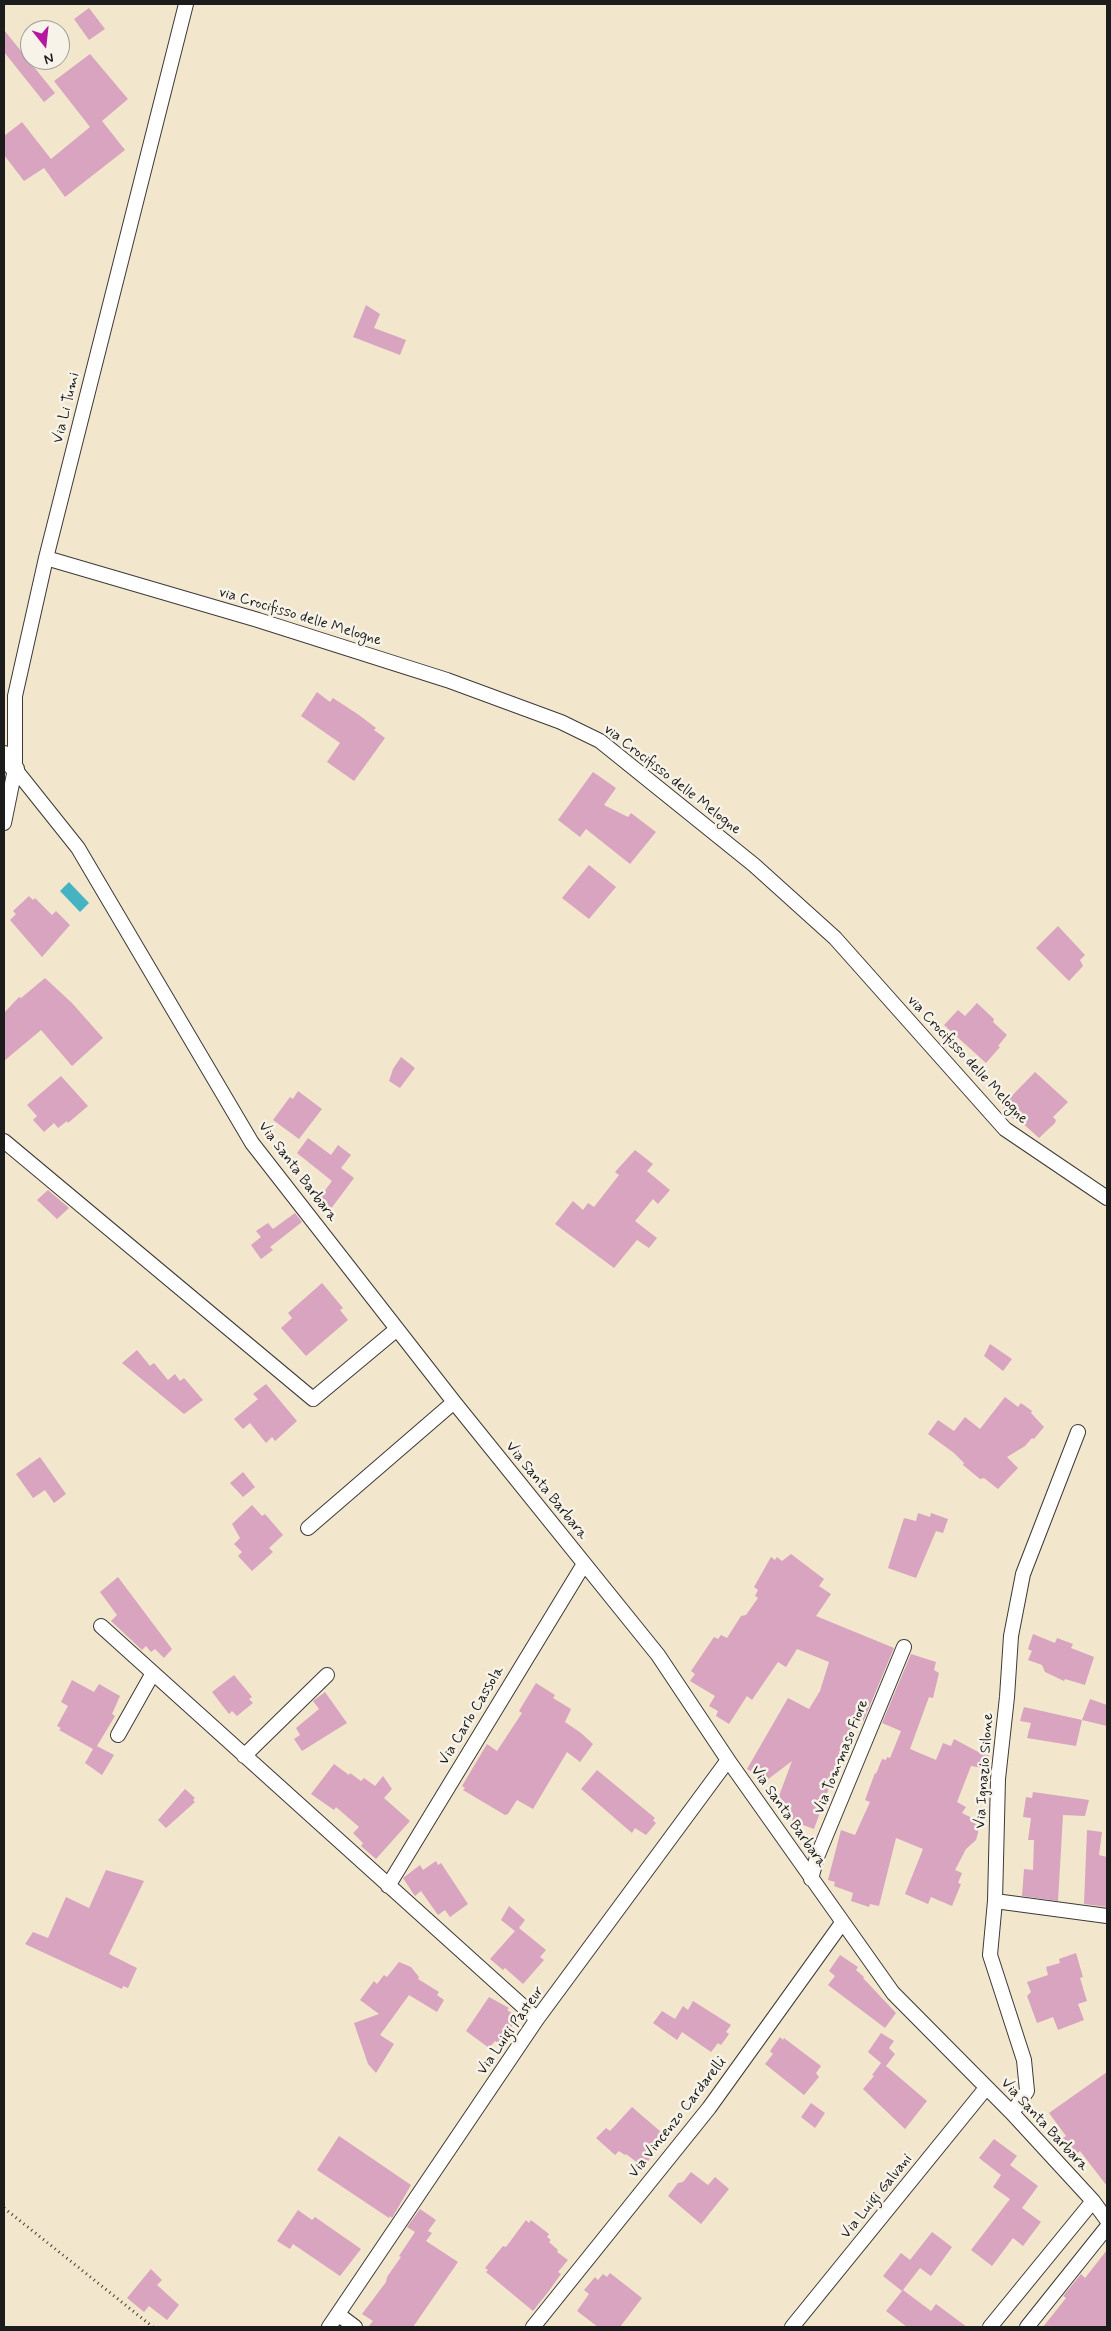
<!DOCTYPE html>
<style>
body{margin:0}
#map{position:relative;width:1111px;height:2331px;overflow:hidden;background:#f2e6cd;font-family:Mynerve,sans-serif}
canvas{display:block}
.frame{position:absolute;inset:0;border:5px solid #1c1c1c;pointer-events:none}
.north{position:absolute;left:20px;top:20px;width:50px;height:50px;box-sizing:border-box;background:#f7f3e8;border:1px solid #9f9d96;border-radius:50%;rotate:164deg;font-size:14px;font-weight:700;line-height:20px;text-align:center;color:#1c1c1c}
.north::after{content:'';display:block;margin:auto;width:18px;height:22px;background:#b5179e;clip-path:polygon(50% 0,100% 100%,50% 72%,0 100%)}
</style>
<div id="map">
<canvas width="1111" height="2331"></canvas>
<div class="frame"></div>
<div class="north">N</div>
</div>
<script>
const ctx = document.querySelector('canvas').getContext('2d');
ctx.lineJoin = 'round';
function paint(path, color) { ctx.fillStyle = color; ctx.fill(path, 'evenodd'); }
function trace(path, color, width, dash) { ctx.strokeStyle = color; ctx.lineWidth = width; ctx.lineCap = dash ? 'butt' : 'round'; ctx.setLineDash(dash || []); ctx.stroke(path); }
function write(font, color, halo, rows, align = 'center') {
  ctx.font = font + ' Mynerve,sans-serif'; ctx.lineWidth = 5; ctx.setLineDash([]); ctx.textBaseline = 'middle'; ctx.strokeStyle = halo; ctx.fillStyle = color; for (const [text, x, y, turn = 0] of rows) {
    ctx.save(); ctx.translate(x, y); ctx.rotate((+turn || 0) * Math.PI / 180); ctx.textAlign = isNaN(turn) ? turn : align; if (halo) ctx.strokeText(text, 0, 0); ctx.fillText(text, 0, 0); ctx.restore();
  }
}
const water = new Path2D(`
 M69 882 89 903 80 912 60 891Z`);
const building = new Path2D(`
 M89 8 105 29 89 40 74 19Z
 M4 30 55 93 44 102 4 52Z
 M90 54 128 99 102 121 125 150 65 197 44 168 24 181 4 155V136L22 122 51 159 90 127 54 81Z
 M366 305 380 314 374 328 406 340 400 355 353 337Z
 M317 692 330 702 333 698 359 715 376 728 374 730 385 738 354 781 327 762 340 743 301 716Z
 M593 772 616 788 604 805 628 817 631 813 656 832 630 864 586 829 580 837 558 820Z
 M589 865 616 887 589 919 562 898Z
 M29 896 33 900 35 898 52 915 56 911 70 925 42 957 10 920 16 914 13 911Z
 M1058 926 1085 955 1080 960 1083 966 1069 981 1036 948Z
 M45 978 72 1003 103 1038 72 1066 41 1030 4 1061V1013L19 997 21 998Z
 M977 1003 994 1019 993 1022 1007 1035 998 1046 1000 1047 986 1063 944 1025 958 1010 965 1016Z
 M401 1057 415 1068 400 1088 389 1081 393 1069Z
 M1035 1072 1068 1102 1053 1117 1056 1120 1055 1123 1039 1138 1019 1120 1017 1122 1004 1110 1003 1105Z
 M61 1076 88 1106 68 1123 67 1121 58 1128 54 1123 44 1132 33 1120 37 1116 27 1105Z
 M298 1091 322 1109 299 1139 273 1120 290 1097 293 1099Z
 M308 1138 331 1155 338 1145 351 1155 341 1168 354 1178 330 1210 317 1201 332 1181 297 1153Z
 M635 1150 653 1164 647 1171 670 1190 658 1204 653 1199 635 1221 657 1238 649 1248 637 1240 614 1268 555 1224 573 1201 583 1210 588 1203 594 1207 619 1175 615 1172Z
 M48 1190 69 1208 57 1219 37 1200Z
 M295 1213 302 1222 270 1247 273 1250 261 1259 251 1245 261 1237 256 1231 268 1223 273 1229Z
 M322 1283 343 1308 340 1310 348 1320 306 1356 281 1328 292 1318 288 1313Z
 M990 1344 1012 1359 1003 1371 984 1356Z
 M137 1350 150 1366 154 1363 168 1380 175 1374 180 1381 184 1378 203 1400 184 1414 122 1363Z
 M266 1384 297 1421 275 1441 272 1437 266 1443 250 1423 243 1429 234 1419 258 1399 253 1394Z
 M1005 1397 1018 1407 1021 1403 1032 1411 1031 1413 1044 1427 1034 1439 1032 1438 1025 1446 1007 1457 1018 1468 998 1489 984 1478 980 1479 963 1465 964 1463 954 1453 928 1434 938 1420 954 1431 965 1417 980 1429Z
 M40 1457 66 1494 54 1503 45 1490 33 1498 16 1474Z
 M243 1472 255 1487 243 1497 230 1483Z
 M252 1505 262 1516 265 1514 283 1535 269 1548 273 1552 252 1571 238 1556 242 1552 234 1544 240 1538 232 1524Z
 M918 1513 930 1517 931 1513 948 1519 943 1533 936 1531 916 1578 888 1568 904 1518 916 1521Z
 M791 1554 824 1579 819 1586 831 1594 816 1616 894 1648 863 1722 854 1719 814 1829 792 1821 793 1816 780 1811 782 1806 776 1804 792 1761 767 1780 747 1769 788 1698 809 1709 820 1691 829 1662 797 1649 786 1667 778 1662 752 1700 747 1696 729 1724 716 1716 718 1711 709 1706 715 1696 690 1681 695 1674 691 1671 714 1637 718 1639 721 1635 727 1638 741 1616 746 1615 758 1598 755 1596 758 1590 754 1587 771 1557 775 1560 777 1557 782 1561Z
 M118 1577 172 1649 164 1658 155 1649 151 1652 146 1646 142 1650 111 1621 117 1615 100 1592Z
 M1033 1634 1055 1643 1057 1638 1073 1644 1071 1648 1094 1657 1085 1685 1065 1679 1064 1681 1045 1672 1042 1665 1028 1660 1032 1651 1028 1649Z
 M911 1654 936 1662 934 1670 939 1673 933 1698 929 1697 910 1749 936 1760 943 1743 951 1746 954 1739 982 1754 989 1755 988 1769 971 1766 957 1802 966 1807 962 1813 978 1821V1833L976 1840 966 1849 955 1870 962 1873 958 1883 961 1884 952 1906 931 1897 928 1904 905 1894 923 1849 896 1838 879 1906 870 1904 869 1907 851 1901 853 1893 834 1886 835 1882 828 1880 841 1830 855 1835 870 1802 865 1800 875 1773 876 1774 882 1759 886 1760 887 1757 890 1758 901 1731 882 1723Z
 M234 1675 252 1697 249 1699 253 1703 237 1716 232 1711 229 1714 212 1692Z
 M72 1680 94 1692 99 1684 120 1696 112 1714 115 1716 97 1746 114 1755 102 1775 85 1763 93 1749 59 1730 61 1728 57 1726 68 1706 61 1702Z
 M536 1683 555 1695 553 1698 571 1709 565 1722 581 1733 593 1744 580 1762 567 1752 533 1809 517 1800 508 1814 505 1815 463 1790 465 1788 462 1786 487 1744 497 1751 522 1713 519 1711Z
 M325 1692 347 1723 302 1751 294 1739 300 1735 296 1728 319 1709 313 1701Z
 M1090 1699 1107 1705V1726L1082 1720Z
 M1024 1707 1082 1720 1076 1746 1027 1738 1031 1723 1020 1721Z
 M334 1764 349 1775 350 1773 361 1781 364 1778 375 1786 383 1776 392 1789 384 1798 410 1821 376 1859 361 1846 363 1843 353 1833 359 1827 336 1807 334 1810 311 1794Z
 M597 1770 655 1818 653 1820 656 1823 646 1835 635 1828 632 1833 581 1789Z
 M185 1789 195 1798 193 1800 195 1802 166 1828 158 1820Z
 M1033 1792 1089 1800 1085 1816 1063 1815 1058 1901 1022 1896 1024 1869 1033 1870 1034 1840H1028L1031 1818 1023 1817 1026 1797 1032 1798Z
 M1087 1830 1102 1832 1099 1855 1107 1857V1907L1084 1904Z
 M436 1861 438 1865 441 1863 468 1904 450 1917 445 1910 438 1915 421 1891 415 1896 403 1878 420 1865 423 1870Z
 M106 1870 144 1881 109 1954 137 1968 128 1988 123 1986 122 1989 25 1944 33 1932 48 1938 66 1897 89 1908Z
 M509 1906 525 1920 519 1928 546 1950 540 1957 544 1960 523 1984 505 1968 503 1970 490 1959 515 1931 501 1920Z
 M1076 1953 1083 1977 1080 1978 1087 2001 1078 2004 1084 2020 1058 2030 1053 2017 1037 2023 1027 1996 1031 1992 1027 1982 1048 1975 1046 1967 1060 1963 1059 1959Z
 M840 1955 858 1967 856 1970 864 1977 863 1978 896 2013 885 2028 828 1985 835 1976 829 1971Z
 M399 1962 411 1967 419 1977 418 1979 439 1992 437 1995 444 2000 437 2012 409 1995 380 2035 394 2044 376 2073 368 2064 354 2023 379 2014 360 2000 374 1981 377 1984 384 1975 387 1977Z
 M489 1997 509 2008 507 2010 518 2017 500 2044 495 2041 489 2048 466 2031Z
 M693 2001 731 2025 726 2032 729 2034 721 2045 718 2043 711 2052 682 2032 677 2040 653 2023 662 2011 675 2019 683 2006 688 2010Z
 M881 2033 894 2041 889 2048 895 2054 886 2066 927 2101 905 2129 863 2089 874 2076 872 2075 881 2063 868 2052Z
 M780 2037 783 2040 784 2038 821 2066 816 2073 819 2077 804 2095 765 2064 773 2054 770 2051Z
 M1107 2072V2186L1080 2151 1075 2155 1063 2138 1066 2136 1049 2113Z
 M811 2103 825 2113 815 2128 801 2117Z
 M632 2107 668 2138 643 2167 626 2154 625 2155 619 2151 615 2155 596 2138 606 2128 610 2131Z
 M339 2136 411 2185 392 2218 390 2216 389 2218 317 2170Z
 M994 2139 1017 2156 1010 2165 1038 2186 1022 2208 1041 2222 1023 2246 1013 2238 992 2266 971 2250 1010 2199 993 2187 1001 2175 979 2158Z
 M691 2172 708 2185 715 2177 729 2189 701 2224 668 2196 678 2183 683 2182Z
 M420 2209 436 2220 428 2231 432 2233 426 2241 458 2262 413 2327H368L373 2321 362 2314 386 2282 387 2277 401 2257 399 2256 415 2232 407 2227Z
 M298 2210 312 2220 315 2217 361 2249 340 2276 293 2244 290 2249 277 2241Z
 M526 2220 529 2223 531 2220 549 2234 547 2237 551 2240 549 2242 558 2250 557 2252 568 2260 558 2272 561 2274 548 2292 533 2311 486 2272 488 2270 485 2268 503 2246 506 2247Z
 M932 2232 952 2247 931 2276 920 2268 903 2290 931 2311 936 2304 967 2327H907L886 2311 902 2291 883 2276 901 2253 910 2260Z
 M1107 2250V2327H1043L1066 2298 1063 2296 1081 2274 1085 2278Z
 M151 2269 162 2280 157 2285 179 2305 167 2320 149 2306 144 2312 127 2298Z
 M610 2273 642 2298 620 2327H598L577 2311 589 2294 584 2290 595 2277 598 2280 603 2274 607 2277Z`);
const path = new Path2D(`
 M4 2208 153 2327`);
const minor = new Path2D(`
 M46 558 258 620 447 680 561 722 600 741 754 865 835 938 1005 1129 1107 1198
 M15 769 78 848 252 1143 454 1402 658 1655 728 1760 893 1993 1012 2113 1093 2201 1107 2220
 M4 823 15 769V696L46 558 186 4
 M4 1141 313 1399 397 1329
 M308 1528 454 1402
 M101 1626 537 2019
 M118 1735 153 1673
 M244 1756 327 1675
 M811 1879 817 1857 904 1647
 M388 1886 584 1564
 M995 1901 1107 1916
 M1012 2113 1027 2091 1024 2060 990 1955 995 1901 998 1779 1007 1697 1011 1636 1023 1574 1078 1432
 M339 2315 355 2327
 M329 2327 537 2019 728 1760
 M533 2327 709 2108 842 1923
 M792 2327 986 2088
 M990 2327 1093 2201
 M1027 2327 1107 2227`);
const tertiary = new Path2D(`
 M4 755 15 769`);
const streetNames = [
 ["Via Li Tumi",67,408,-76],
 ["via Crocifisso delle Melogne",300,617,17],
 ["via Crocifisso delle Melogne",672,780,38],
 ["via Crocifisso delle Melogne",967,1060,47],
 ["Via Santa Barbara",297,1172,53],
 ["Via Santa Barbara",546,1491,51],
 ["Via Carlo Cassola",472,1716,-59],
 ["Via Tommaso Fiore",842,1757,-68],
 ["Via Ignazio Silone",985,1771,-86],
 ["Via Santa Barbara",788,1817,55],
 ["Via Luigi Pasteur",511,2031,-55],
 ["Via Vincenzo Cardarelli",678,2118,-52],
 ["Via Santa Barbara",1044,2125,47],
 ["Via Luigi Galvani",877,2197,-51]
];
paint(water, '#45b3c1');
paint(building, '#d8a4c0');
trace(minor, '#3c3a37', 16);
trace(tertiary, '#3c3a37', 20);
trace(path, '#3c3a37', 3, [1, 4]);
trace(minor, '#fff', 14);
trace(tertiary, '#fff', 18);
write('15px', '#1c1c1c', '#f7f3e8', streetNames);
</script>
